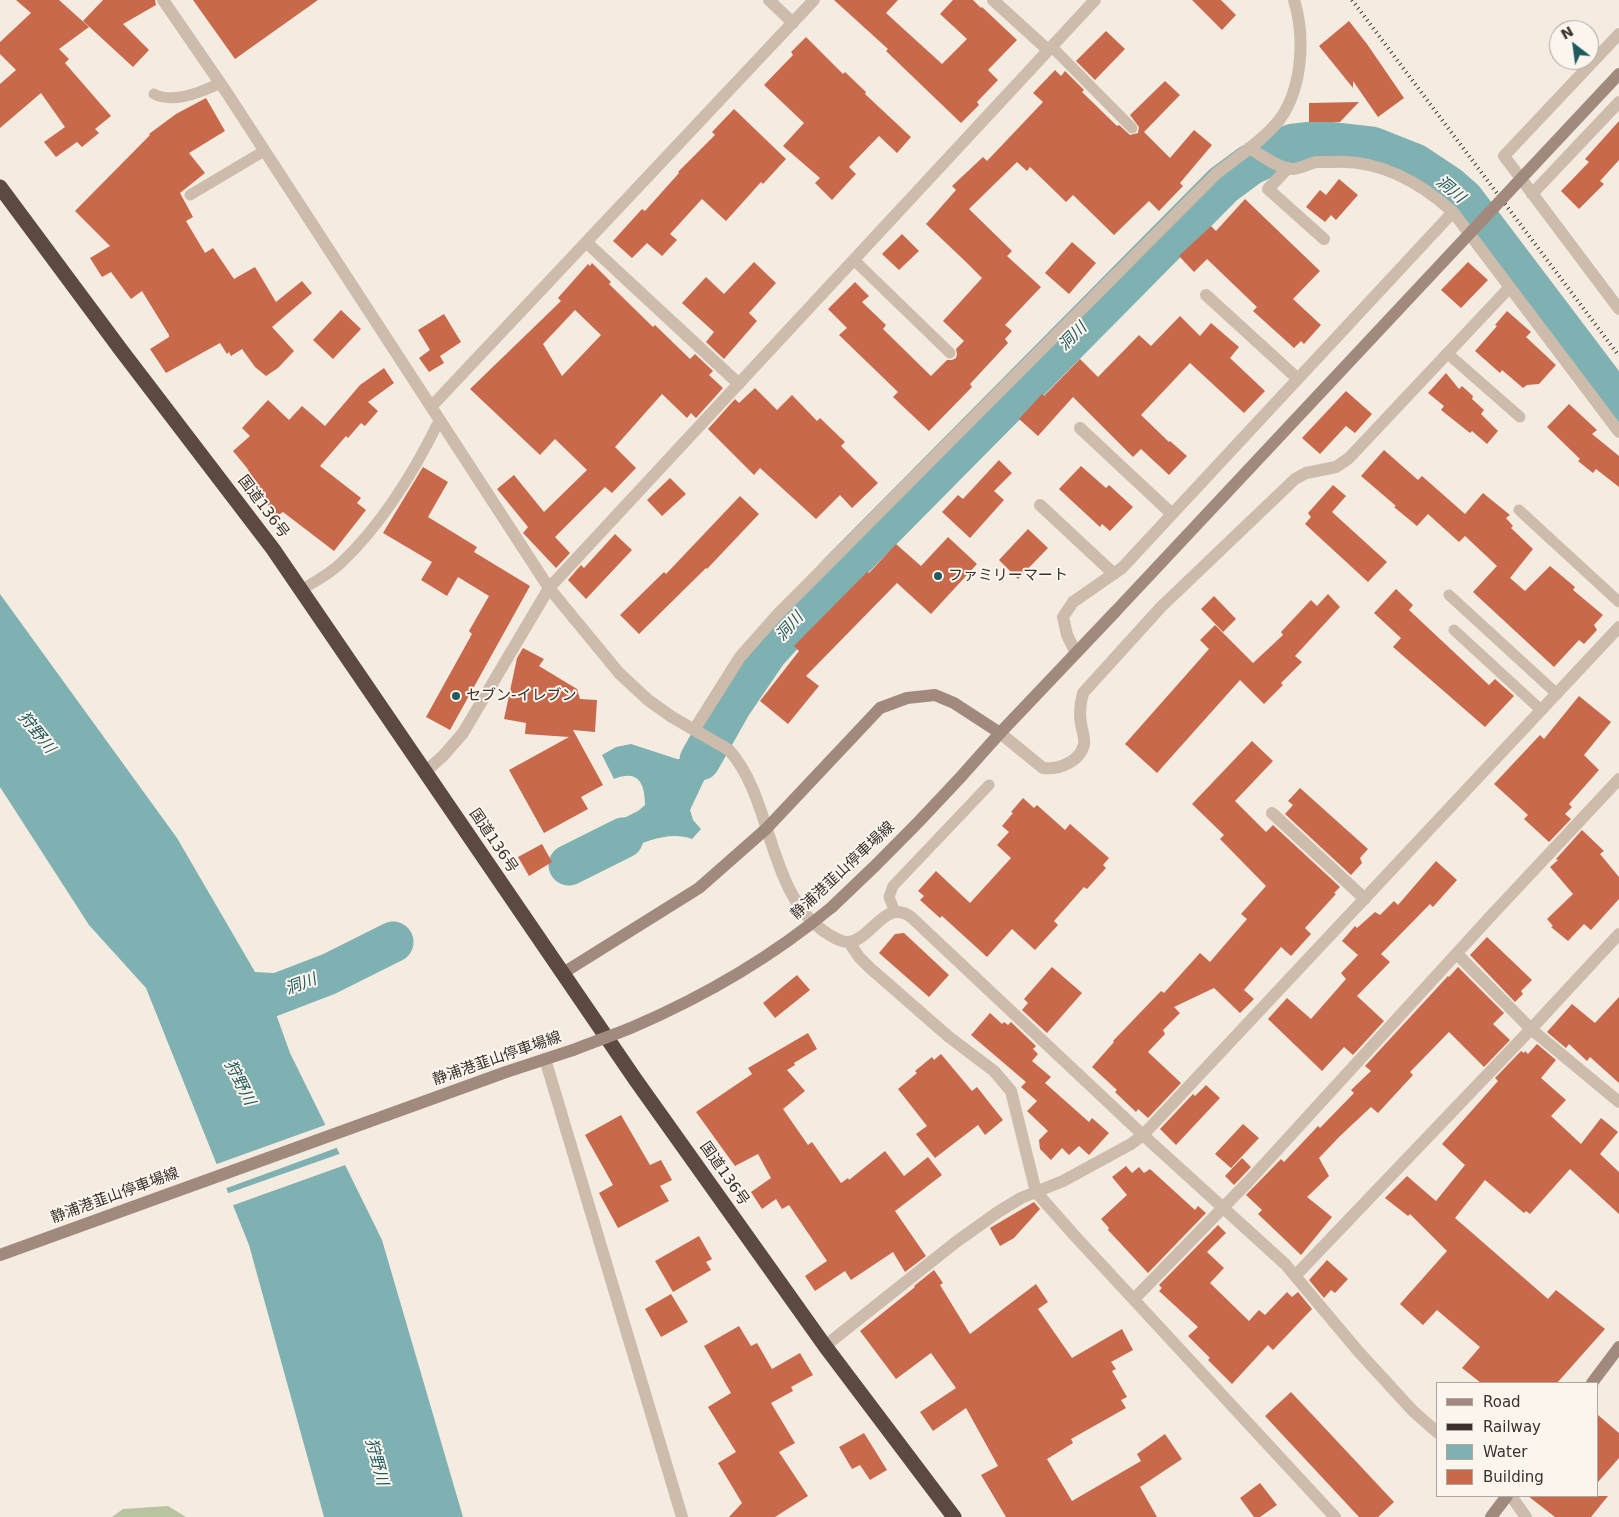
<!DOCTYPE html>
<meta charset="utf-8">
<style>
body{margin:0}
#map{position:relative;width:1619px;height:1517px;overflow:hidden;background:#f4ebe1;font-family:"DejaVu Sans",sans-serif}
canvas{display:block}
.legend{position:absolute;left:1436px;top:1382px;width:162px;height:115px;box-sizing:border-box;background:#fbf5ee;border:1px solid #aea6a0;margin:0;padding:6px 9px;list-style:none;font-size:15px;color:#3b302b}
.legend li{display:flex;align-items:center;gap:10px;height:25px}
.legend b{width:25px;border:1px solid #aea6a0}
.north{position:absolute;left:1549px;top:20px;width:50px;height:50px;box-sizing:border-box;background:#fbf5ee;border:1px solid #aea6a0;border-radius:50%;rotate:330deg;font-size:14px;font-weight:700;line-height:20px;text-align:center;color:#3b302b}
.north::after{content:'';display:block;margin:auto;width:18px;height:22px;background:#1f5a5e;clip-path:polygon(50% 0,100% 100%,50% 72%,0 100%)}
</style>
<div id="map">
<canvas width="1619" height="1517"></canvas>
<ul class="legend">
<li><b style="height:6px;background:#a18a7d"></b>Road</li>
<li><b style="height:6px;background:#3b302b"></b>Railway</li>
<li><b style="height:14px;background:#7fb0b2"></b>Water</li>
<li><b style="height:14px;background:#c8694b"></b>Building</li>
</ul>
<div class="north">N</div>
</div>
<script>
const ctx = document.querySelector('canvas').getContext('2d');
ctx.lineJoin = 'round';
function paint(path, color) { ctx.fillStyle = color; ctx.fill(path, 'evenodd'); }
function trace(path, color, width, dash) { ctx.strokeStyle = color; ctx.lineWidth = width; ctx.lineCap = dash ? 'butt' : 'round'; ctx.setLineDash(dash || []); ctx.stroke(path); }
function write(font, color, halo, rows, align = 'center') {
  ctx.font = font + ' "DejaVu Sans","Noto Sans JP",sans-serif'; ctx.lineWidth = 4; ctx.setLineDash([]); ctx.textBaseline = 'middle'; ctx.strokeStyle = halo; ctx.fillStyle = color; for (const [text, x, y, turn = 0] of rows) {
    ctx.save(); ctx.translate(x, y); ctx.rotate((+turn || 0) * Math.PI / 180); ctx.textAlign = isNaN(turn) ? turn : align; if (halo) ctx.strokeText(text, 0, 0); ctx.fillText(text, 0, 0); ctx.restore();
  }
}
const green = new Path2D(`
 M168 1506 186 1517H112L123 1509Z`);
const water = new Path2D(`
 M0 594 177 838 255 972 273 973 298 972 305 988 293 996 276 1014 290 1053 382 1240 463 1517H324L249 1245 146 988 89 925 0 787Z
 M719 707 735 715 690 810 693 820 701 829 692 839C657 826 611 860 581 876L564 848 638 811 645 805C645 783 638 769 614 779L602 755 616 747 631 744 677 759H686L699 749Z`);
const pier = new Path2D(`
 M328 1124 339 1147 224 1189 214 1165Z
 M342 1153 348 1164 231 1206 226 1194Z`);
const river = new Path2D(`
 M700 760 731 705 767 652 839 573 1223 185 1250 165 1293 144 1320 141 1372 147 1415 164 1448 186 1464 200 1619 405
 M569 865 623 838
 M251 1004 329 974 393 942`);
const building = new Path2D(`
 M16 0H59L89 27 59 49 69 59 65 63 111 116 95 129 99 133 82 147 77 142 56 157 44 142 65 127 41 93 0 128V84L16 70 0 54V42L31 13Z
 M103 0H155L156 5 123 24 149 50 133 67 83 21Z
 M193 0H318L235 59Z
 M834 0H898L886 13 942 64 967 39 940 14 953 0H973L981 8 982 7 1017 40 988 70 998 80 977 102 979 105 961 123 886 51 888 49Z
 M1192 0H1221L1236 15 1222 30Z
 M1349 21 1367 44 1404 98 1378 117 1353 81V88L1319 46Z
 M1106 31 1125 49 1095 80 1076 61Z
 M806 37 843 74 845 72 866 92 865 94 911 137 897 153 879 136 849 167 856 174 832 200 815 183 820 178 783 146 804 123 764 85 793 55 791 52Z
 M1055 70 1061 76 1065 71 1084 90 1082 92 1117 126 1119 125 1130 135 1138 133 1139 127 1130 115 1165 81 1180 95 1144 132 1170 158 1194 130 1212 145 1180 183 1183 186 1159 211 1149 201 1114 235 1073 195 1066 202 1030 167 1027 171 1017 162 969 209 1012 251 1007 256 1041 287 1005 325 1012 331 1005 339 1008 343 970 384 972 387 929 431 893 397 898 392 839 335 847 328 828 309 855 282 869 296 862 302 886 325 883 329 931 376 947 360H952L956 358 957 354 956 349 964 341 943 321 982 278 965 261 926 224 956 190 952 186 983 157 987 161 1043 102 1033 93Z
 M206 98 225 131 189 153 205 173 180 193 193 217 186 221 205 253 213 248 234 279 255 267 276 302 302 281 312 293 272 327 294 351 278 368 266 376 255 367 242 349 231 356 229 352 227 354 220 343 166 373 150 349 169 337V335L142 291 131 299 111 272 102 277 90 258 110 246 75 211 150 135 149 134 176 114Z
 M1359 102 1340 122H1309V103Z
 M734 109 786 159 763 184 761 182 726 221 702 199 670 234 677 240 662 256 647 243 632 258 613 241 642 209 645 211 679 173 678 172 715 135 712 132Z
 M1619 121V160L1600 181 1604 184 1579 209 1561 191 1589 162 1585 159Z
 M1339 179 1358 195 1336 220 1331 215 1325 222 1306 207 1320 190 1326 195Z
 M1245 199 1320 271 1293 299 1321 325 1304 344 1301 341 1294 348 1253 311 1257 307 1207 259 1194 272 1179 256 1211 226 1216 231Z
 M902 234 919 251 899 270 882 254Z
 M1072 242 1096 263 1069 294 1045 273Z
 M754 262 776 283 749 313 757 321 724 359 706 342 714 332 682 303 706 277 724 294Z
 M1468 262 1488 280 1461 308 1441 290Z
 M592 263 611 282 609 284 653 327 655 325 690 359 695 354 713 371 709 375 723 388 696 418 691 413 687 418 662 394 615 447 636 468 612 493 605 487 555 537 570 553 556 568 524 534 523 533 528 527 497 489 514 475 544 512 587 470 555 439 540 455 470 389 561 301 558 298 588 264 590 266ZM575 310 601 335 562 376 543 344Z
 M341 310 361 329 333 359 313 340Z
 M1507 311 1531 332 1526 337 1556 365 1539 384 1527 385 1523 388 1502 370 1500 373 1475 351 1497 326 1495 325Z
 M444 314 461 342 440 356 444 363 429 372 419 358 430 350 418 330Z
 M1180 316 1200 336 1211 323 1239 347 1230 358 1265 391 1244 413 1190 363 1141 415 1169 442 1170 441 1187 456 1169 475 1141 449 1133 457 1073 397 1038 436 1019 419 1042 394 1044 396 1080 359 1098 377 1139 335 1151 346Z
 M384 368 394 383 368 402 378 411 365 426 361 423 348 438 346 436 320 466 361 498 357 503 366 510 334 551 283 512 275 517 247 468 233 451 250 436 242 428 268 400 289 420 302 406 325 426 360 385Z
 M1446 373 1459 389 1462 386 1473 396 1472 399 1484 410 1481 414 1498 431 1487 444 1472 431 1470 433 1441 410 1444 406 1428 393Z
 M755 388 777 410 792 395 817 421 820 418 845 442 841 446 878 483 852 508 840 495 816 519 760 468 754 475 708 429 735 399 739 403Z
 M1346 391 1372 414 1355 433 1346 426 1320 454 1302 438Z
 M1569 404 1597 430 1592 434 1619 456V487L1596 469 1593 473 1578 461 1580 459 1547 427Z
 M1384 450 1418 480 1422 476 1465 514 1483 493 1510 515 1506 518 1513 526 1511 528 1533 549 1510 578 1525 591 1550 566 1575 587 1573 590 1603 615 1594 625 1597 630 1584 644 1579 640 1554 667 1473 592 1497 566 1465 536 1459 542 1428 514 1417 526 1394 507 1396 506 1361 476Z
 M999 460 1012 473 994 491 1004 500 970 538 942 512 958 495 963 499Z
 M1081 466 1106 488 1109 485 1133 507 1110 531 1102 524 1100 527 1059 489Z
 M423 467 448 482 428 517 477 547 474 552 530 586 450 730 426 717 472 634 469 631 489 596 458 577 447 596 421 580 432 562 383 533Z
 M670 478 686 494 662 516 647 500Z
 M1333 485 1346 496 1332 512 1387 562 1368 582 1305 524 1311 517 1308 513Z
 M740 496 759 514 707 569 706 568 639 634 620 615 664 572 666 574Z
 M1028 529 1048 548 1018 579 999 560Z
 M615 534 632 550 586 599 568 580 581 565 584 568Z
 M948 537 977 564 931 614 897 583 806 676 819 686 788 724 760 701 799 651 794 646 867 572 869 573 896 544 921 566Z
 M1396 589 1413 605 1409 610 1489 685 1495 679 1514 696 1485 727 1393 647 1401 638 1374 613Z
 M1328 594 1340 607 1295 656 1302 662 1281 683 1283 685 1264 704 1240 680 1157 773 1125 744 1209 649 1200 640 1215 625 1253 663 1283 635 1281 632 1311 600 1317 606Z
 M1214 596 1236 619 1223 632 1201 609Z
 M523 648 544 659 539 666 577 689 580 699 597 700 595 732 573 730 603 785 581 797 588 809 544 833 509 770 569 737 525 734 526 723 504 719 517 658Z
 M1579 696 1611 722 1584 755 1599 770 1569 804 1572 807 1565 814 1571 819 1549 842 1524 819 1528 815 1494 784 1540 735 1544 739Z
 M1252 741 1273 761 1235 801 1266 832 1273 825 1340 887 1334 893 1336 894 1305 928 1311 934 1291 956 1281 947 1244 990 1254 999 1240 1013 1214 988 1174 1007 1180 1013 1163 1030 1165 1034 1148 1052 1181 1083 1148 1118 1138 1109 1136 1112 1115 1092 1117 1090 1092 1067 1114 1042 1113 1041 1161 991 1164 993 1200 953 1210 962 1247 919 1241 914 1266 886 1220 839 1224 835 1192 804Z
 M1300 788 1368 849 1360 858 1362 863 1351 875 1285 814 1293 805 1288 801Z
 M1023 798 1034 808 1037 805 1065 830 1070 824 1109 858 1103 865 1106 868 1087 889 1084 887 1054 921 1058 925 1035 950 1012 929 987 957 942 916 940 918 920 900 924 896 918 891 936 871 970 903 1011 858 997 845 1009 832 1002 826 1013 813 1011 812Z
 M1582 830 1604 851 1600 854 1619 877V899L1591 930 1584 924 1568 941 1551 927 1553 926 1547 919 1573 894 1550 867 1558 860 1556 859Z
 M542 844 552 862 529 876 518 857Z
 M1436 861 1457 880 1433 907 1430 904 1381 954 1390 962 1357 996 1384 1021 1353 1055 1344 1047 1322 1071 1268 1019 1287 998 1311 1019 1346 979 1341 973 1358 955 1342 941 1355 926 1357 928 1375 912 1380 915 1394 901 1398 905Z
 M904 933 949 975 929 997 879 953 895 934Z
 M1487 937 1532 980 1521 991 1523 994 1515 1002 1470 955Z
 M1052 967 1082 993 1047 1033 1022 1010 1028 1003 1024 999Z
 M1458 967 1504 1013 1493 1024 1510 1040 1484 1067 1449 1032 1410 1072 1413 1075 1378 1113 1371 1107 1340 1136 1319 1158 1329 1176 1307 1197 1332 1217 1301 1255 1258 1214 1262 1210 1246 1195 1281 1159 1284 1162 1318 1126 1320 1128 1354 1093 1351 1090 1371 1071 1365 1066 1448 976 1449 977Z
 M797 975 810 990 775 1018 763 1003Z
 M1619 997V1083L1590 1057 1587 1061 1569 1044 1566 1048 1547 1032 1572 1004 1595 1023Z
 M990 1013 1002 1024 1004 1022 1008 1025 1011 1022 1036 1046 1033 1049 1038 1054 1032 1061 1051 1077 1045 1083 1089 1122 1092 1118 1109 1133 1089 1155 1079 1146 1069 1155 1062 1148 1051 1160 1040 1149 1039 1140 1048 1131 1027 1111 1037 1101 1021 1087 1026 1082 971 1035Z
 M808 1033 817 1049 794 1063 795 1065 787 1070 805 1091 783 1109 808 1145 812 1142 841 1183 848 1178 849 1180 885 1151 904 1176 928 1157 942 1175 895 1211 926 1256 905 1272 893 1252 851 1280 845 1271 815 1291 805 1276 827 1261 789 1205 782 1209 776 1199 762 1209 751 1192 771 1178 758 1154 735 1166 696 1112 752 1074 748 1068Z
 M1537 1044 1556 1060 1541 1078 1566 1100 1551 1116 1581 1144 1601 1118 1618 1132 1600 1154 1619 1172V1214L1570 1169 1530 1214 1526 1211 1524 1213 1485 1180 1455 1218 1548 1299 1556 1290 1605 1329 1557 1383H1481L1462 1368 1480 1347 1437 1310 1423 1325 1400 1304 1447 1251 1410 1214 1408 1216 1385 1198 1407 1176 1436 1201 1465 1165 1442 1144 1498 1081 1495 1078 1521 1051 1524 1053 1525 1051 1528 1054Z
 M941 1054 972 1091 977 1087 1003 1120 985 1135 978 1125 935 1158 916 1134 927 1126 898 1089 917 1073 915 1071 932 1057 934 1060Z
 M1206 1085 1220 1098 1176 1145 1160 1129 1193 1094 1195 1096Z
 M621 1115 650 1165 661 1160 672 1180 660 1186 669 1201 618 1228 599 1193 613 1185 585 1135Z
 M1243 1124 1259 1138 1231 1168 1215 1154Z
 M1242 1158 1251 1167 1234 1185 1225 1176Z
 M1126 1166 1132 1173 1139 1167 1144 1173 1150 1169 1195 1210 1198 1206 1206 1213 1148 1273 1108 1230 1109 1228 1101 1219 1127 1195 1112 1177Z
 M1034 1202 1040 1209 1014 1238 1000 1246 990 1228Z
 M1218 1225 1226 1233 1207 1252 1224 1268 1210 1283 1249 1321 1259 1310 1265 1315 1287 1292 1292 1297 1298 1292 1312 1309 1273 1350 1268 1345 1232 1384 1208 1360 1210 1358 1188 1336 1198 1327 1159 1291 1162 1288 1159 1285Z
 M699 1236 712 1259 706 1262 711 1270 673 1292 655 1261Z
 M1327 1260 1348 1279 1335 1293 1331 1290 1324 1298 1309 1280Z
 M934 1270 943 1283 940 1285 970 1334 1036 1284 1048 1302 1038 1309 1072 1358 1122 1329 1133 1350 1111 1362 1116 1369 1112 1371 1127 1397 1121 1400 1126 1408 1071 1439 1073 1443 1047 1459 1072 1501 1141 1461 1137 1454 1165 1434 1182 1459 1140 1487 1157 1517H1006L981 1475 998 1466 966 1408 933 1431 920 1412 956 1388 931 1353 896 1379 860 1331 915 1287 914 1286Z
 M671 1294 688 1322 661 1337 645 1309Z
 M739 1326 751 1346 757 1343 772 1369 800 1353 813 1375 791 1387 793 1391 771 1403 795 1443 779 1452 808 1496 775 1517H729L742 1503 718 1463 736 1452 708 1407 731 1393 704 1346Z
 M1291 1392 1394 1502 1378 1517H1359L1265 1416Z
 M1598 1415 1619 1433V1458L1598 1482Z
 M864 1433 887 1470 870 1480 860 1465 852 1469 839 1447Z
 M1260 1483 1277 1505 1260 1517H1254L1240 1498Z
 M1528 1496H1608L1591 1517H1555Z`);
const lane = new Path2D(`
 M1052 47 1132 128
 M154 94C173 104 202 92 220 83
 M190 195 264 151
 M854 260 950 353
 M1447 353 1520 417
 M1519 510 1619 602
 M301 590C316 581 330 574 342 562 382 524 415 470 439 421
 M1449 595 1557 694
 M1454 630 1541 710
 M895 912 889 897 893 886 989 785`);
const street = new Path2D(`
 M163 0 227 93 549 588 619 673 648 700 672 717 729 750C774 800 767 896 828 934 833 937 842 943 849 942 872 939 885 898 911 917L1143 1135 1285 1264 1358 1351 1413 1411 1438 1433
 M769 0 793 23
 M993 0 1048 50
 M1619 34 1504 156 1619 309
 M1249 148C1262 155 1276 167 1290 169 1298 170 1308 164 1316 162 1321 162 1327 162 1332 162 1378 159 1420 182 1453 212L1619 432
 M1288 168 1268 189 1324 239
 M1532 194 1619 102
 M586 242 739 384
 M1206 295 1298 379
 M431 407 814 0
 M1080 428 1172 514
 M1040 505 1114 574
 M1076 653 1067 635 1063 617 1073 602 1122 568 1453 212
 M694 730 740 657 778 614 1216 174C1235 159 1266 138 1280 119 1303 87 1305 36 1294 0
 M1000 733 1043 768C1059 770 1081 761 1084 744 1085 738 1082 730 1081 724 1079 713 1080 704 1083 693L1161 607 1295 479 1306 473 1336 467 1349 458 1509 288
 M426 771 443 756 463 733 549 588 1095 0
 M1272 813 1365 899
 M849 942 859 957 870 968 949 1037 994 1071 1011 1091 1036 1192 1074 1235 1335 1517
 M1457 954 1531 1029 1619 1102
 M545 1059 682 1517
 M1295 1276 1531 1029 1619 934
 M1134 1299 1248 1182 1489 918 1619 779
 M825 1346 956 1242 998 1212 1021 1198 1063 1181 1131 1144 1143 1135 1619 627
 M1511 1496 1526 1517`);
const secondary = new Path2D(`
 M1000 733 1115 612
 M563 973 699 888 766 829 880 708 907 698 935 695 954 703 1000 733C947 794 891 852 832 907
 M0 1255 506 1072 573 1050
 M1592 1383 1619 1347
 M1491 1517 1507 1496`);
const highway = new Path2D(`
 M0 187 121 350 273 549 635 1079 825 1346 954 1517`);
const rail = new Path2D(`
 M1352 0 1619 356`);
const secondaryBridge = new Path2D(`
 M1115 612 1619 74
 M573 1050C593 1042 614 1035 633 1027 705 996 772 957 832 907`);
const markers = [
 [938,576,5,"#1f5a5e"],
 [456,696,5,"#1f5a5e"]
];
const streetNames = [
 ["国道136号",263,507,53],
 ["国道136号",493,841,56],
 ["静浦港韮山停車場線",843,871,-43],
 ["静浦港韮山停車場線",497,1059,-19],
 ["国道136号",724,1174,55],
 ["静浦港韮山停車場線",115,1196,-20]
];
const poiNames = [
 ["ファミリーマート",948,576],
 ["セブン-イレブン",466,696]
];
const waterNames = [
 ["洞川",1450,190,40],
 ["洞川",1073,337,-45],
 ["洞川",790,627,-48],
 ["狩野川",36,733,51],
 ["洞川",301,985,-21],
 ["狩野川",239,1083,63],
 ["狩野川",376,1462,75]
];
paint(green, '#b8c4a0');
paint(water, '#7fb0b2');
paint(pier, '#f4ebe1');
trace(river, '#7fb0b2', 41);
paint(building, '#c8694b');
trace(lane, '#cdbbac', 11);
trace(street, '#cdbbac', 12);
trace(secondary, '#a18a7d', 12);
trace(highway, '#5c4a42', 15);
trace(rail, '#3b302b', 4, [1, 4]);
trace(secondaryBridge, '#a18a7d', 12);
for (const [x, y, r, color] of markers) { const dot = new Path2D(); dot.arc(x, y, r, 0, 2 * Math.PI); ctx.fillStyle = color; ctx.fill(dot); trace(dot, '#fbf5ee', 2); }
write('15px', '#3b302b', '#fbf5ee', streetNames);
write('15px', '#3b302b', '#fbf5ee', poiNames, 'left');
write('italic 16px', '#1f5a5e', '#fbf5ee', waterNames);
</script>
